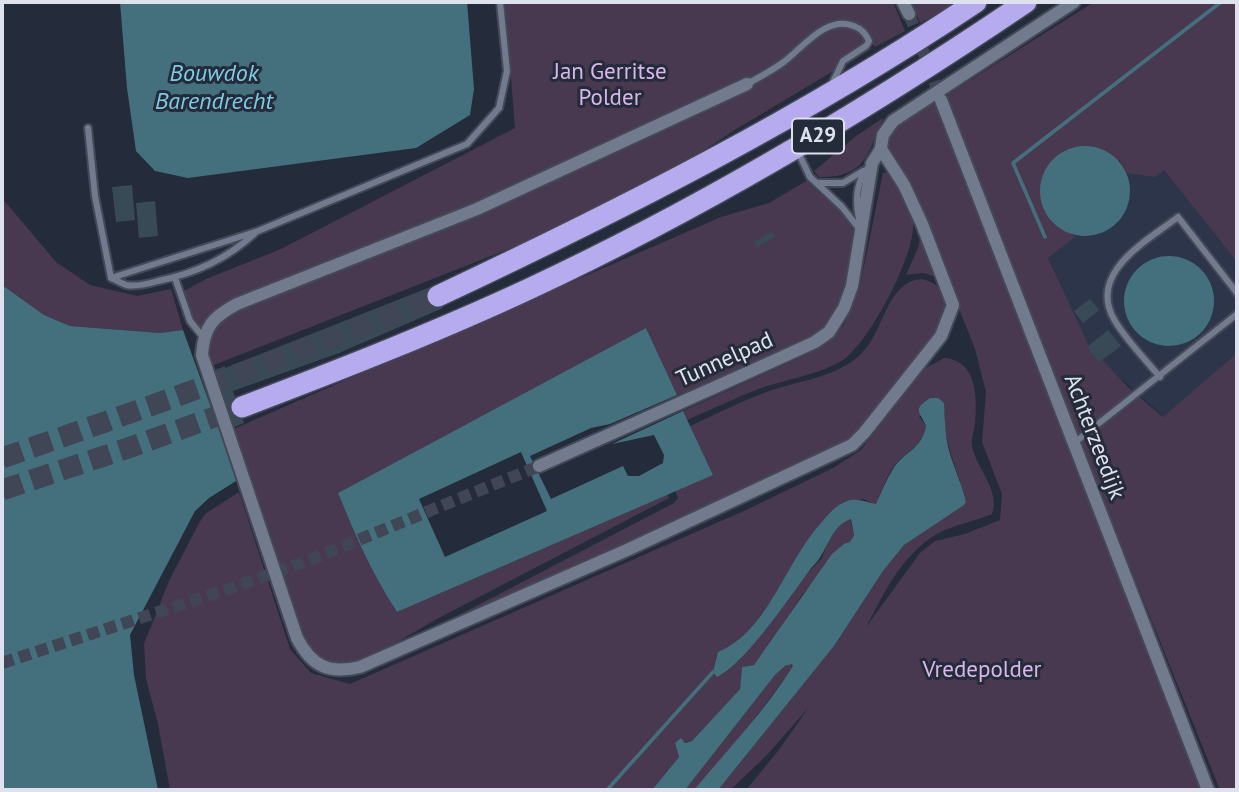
<!DOCTYPE html>
<style>
body{margin:0}
#map{position:relative;width:1239px;height:792px;overflow:hidden;background:#242b3b;font-family:"PT Sans",sans-serif}
canvas{display:block}
.frame{position:absolute;inset:0;border:4px solid #dde2ed;pointer-events:none}
</style>
<div id="map">
<canvas width="1239" height="792"></canvas>
<div class="frame"></div>
</div>
<script>
const ctx = document.querySelector('canvas').getContext('2d');
ctx.lineJoin = 'round';
function paint(path, color) { ctx.fillStyle = color; ctx.fill(path, 'evenodd'); }
function trace(path, color, width, dash) { ctx.strokeStyle = color; ctx.lineWidth = width; ctx.lineCap = dash ? 'butt' : 'round'; ctx.setLineDash(dash || []); ctx.stroke(path); }
function write(font, color, halo, rows, align = 'center') {
  ctx.font = font + ' "PT Sans",sans-serif'; ctx.lineWidth = 6; ctx.setLineDash([]); ctx.textBaseline = 'middle'; ctx.strokeStyle = halo; ctx.fillStyle = color; for (const [text, x, y, turn = 0] of rows) {
    ctx.save(); ctx.translate(x, y); ctx.rotate((+turn || 0) * Math.PI / 180); ctx.textAlign = isNaN(turn) ? turn : align; if (halo) ctx.strokeText(text, 0, 0); ctx.fillText(text, 0, 0); ctx.restore();
  }
}
const built = new Path2D(`
 M1164 170 1237 262V353L1164 417 1101 361 1099 362 1083 337 1048 257 1042 173Z`);
const green = new Path2D(`
 M505 2H893L905 31 875 47 871 40 858 48 857 57 733 131 668 175 534 239 209 367 198 326 195 328 182 292 206 279 281 249 515 128Z
 M912 2H962L920 23Z
 M1094 2H1237V262L1164 170 1155 177 1127 173 1119 160 1072 235 1076 236 1048 258 1089 346 1129 388 1163 417 1237 353V790H1220L1006 259 945 96Z
 M936 102 1203 790H746L778 751 809 707 767 755 730 790H718L834 646 883 571 904 545 966 502C959 472 943 444 945 412L919 416 926 426C921 450 904 451 892 469 885 480 881 493 876 505L864 499 845 502 752 627 731 647 718 652 713 672 822 558C828 542 833 525 850 518L854 535 850 542 802 595 777 635 754 665 742 667 740 689 692 741 675 743 679 757 652 790 648 788 645 790H170L158 724 146 679 144 644 169 581 199 523 205 514 239 492 290 649 311 673 350 684 746 510 833 468 861 450 924 369 944 358C978 360 977 399 975 424 974 431 971 439 972 446 976 468 1001 491 992 514 977 520 960 524 945 530 904 549 886 590 866 627L920 553 935 541 965 534 1000 520 1002 494 982 442 986 392 975 349 912 190 889 150 888 141 893 130Z
 M883 118C868 154 865 178 819 177L814 171 856 136Z
 M889 172C898 186 911 202 913 219 918 251 869 343 843 360 817 376 784 379 756 390 733 399 710 410 687 420L683 411 804 356 834 338 845 323 860 286 883 173Z
 M808 180 815 189 853 222C857 254 848 299 827 324 804 351 713 381 677 395L646 328 338 493C355 535 372 574 397 612L668 494 669 498 435 620 370 658 335 670 304 650 231 430 721 217 769 203Z
 M2 198 56 262 90 285 137 296 171 289 183 330 160 333 70 326 44 315 2 285Z
 M921 234 937 277 923 273 906 275 918 248Z
 M921 279C948 284 947 305 941 326L851 441 592 560 436 627 674 503 678 498 675 490 713 475 690 426C716 414 742 401 769 391 801 380 839 377 863 352 884 330 887 282 921 279Z
 M792 664 794 666 737 742 694 790H685L775 675 785 666Z`);
const water = new Path2D(`
 M120 2H467L474 89 470 115 416 148 188 178 155 171 136 151 127 88Z
 M1040 191a45 45 0 1 1 90 0a45 45 0 1 1-90 0Z
 M1124 301a45 45 0 1 1 90 0a45 45 0 1 1-90 0Z
 M2 285 44 315 70 326 160 333 183 330 234 471 236 481 209 498 195 511 130 635 134 675 158 790H2Z
 M646 328 677 395 610 424 591 428 530 456 551 499 623 466 628 476H639L663 463 664 455 654 435 612 444 683 411 713 475 397 612C372 574 355 535 338 493ZM521 452 547 511 445 557 419 499Z
 M930 398H938L944 403C945 420 945 437 950 454 955 470 962 485 966 502L964 505 904 545 883 571 834 646 718 790H694C728 749 765 711 793 666L792 664 785 666 775 675 685 790H652L679 757 675 743 681 738 685 743 692 741 740 689 742 667 754 665 832 554 844 544 850 542 854 535 851 519C829 526 828 553 812 567 791 595 746 663 717 677L713 672 718 652C767 633 786 561 821 523 827 516 836 505 845 502 856 497 865 502 876 504 881 493 886 480 893 469 904 451 921 451 926 426 920 411 912 410 930 398Z`);
const stream = new Path2D(`
 M1045 237 1013 163 1221 2
 M607 790 713 672`);
const building = new Path2D(`
 M132 185 135 220 116 222 112 187Z
 M155 201 158 236 139 238 136 203Z
 M772 232 775 237 757 247 754 242Z
 M433 286 443 308 339 353 233 391 244 423 234 427 215 370 225 366V368Z
 M1090 299 1099 310 1083 323 1074 311Z
 M1108 330 1121 346 1099 362 1087 347Z`);
const streetTunnel = new Path2D(`
 M909 14 941 99
 M2 663 223 591 307 561 539 466`);
const highwayTunnel = new Path2D(`
 M2 458C148 407 294 356 438 296
 M2 490 131 447 242 407`);
const lane = new Path2D(`
 M747 84C760 77 773 70 785 61 804 46 827 15 854 26 862 29 866 34 869 41L866 46 843 61 832 84
 M88 128 95 196 111 278 258 231 467 144 499 108 507 71 500 2
 M798 152 810 177 842 207 861 231
 M817 183H843L863 171
 M859 219C855 201 856 177 871 165
 M111 278C116 280 121 283 126 285 137 287 148 284 158 281 196 273 227 259 255 233
 M175 278 190 321 203 337
 M1160 377C1145 359 1127 341 1115 321 1086 273 1147 241 1178 217L1237 293
 M1074 443 1237 314`);
const street = new Path2D(`
 M903 2 909 14
 M747 84 477 209 237 304C213 317 204 326 202 355L297 638C312 667 329 674 360 667L627 550 852 445 864 433 941 336 953 305 922 224 904 185 881 149
 M941 100 1208 790
 M880 154 883 135 893 121 1074 2
 M539 466 769 363 815 342 829 332 844 308 852 286 872 163 881 149`);
const highway = new Path2D(`
 M438 296C623 209 806 116 976 2
 M242 407C339 370 437 332 531 288 704 207 868 109 1026 2`);
const shields = [
 [818,136,52]
];
const shieldNames = [
 ["A29",818,136]
];
const parkNames = [
 ["Jan Gerritse",610,72],
 ["Polder",610,98],
 ["Vredepolder",982,670]
];
const streetNames = [
 ["Tunnelpad",725,360,-24],
 ["Achterzeedijk",1094,437,69]
];
const waterNames = [
 ["Bouwdok",214,74],
 ["Barendrecht",214,102]
];
paint(built, '#2c354a');
paint(green, '#493950');
paint(water, '#44707d');
trace(stream, '#44707d', 3.5);
paint(building, '#394a57');
trace(streetTunnel, '#404656', 12, [12, 6]);
trace(highwayTunnel, '#404656', 21, [21, 10]);
trace(lane, '#444957', 10);
trace(street, '#444957', 16);
trace(highway, '#444957', 24);
trace(lane, '#727a8d', 6);
trace(street, '#727a8d', 12);
trace(highway, '#b6abef', 21);
for (const [x, y, w] of shields) { const box = new Path2D(); box.roundRect(x - w / 2, y - 17.5, w, 35, 5); ctx.fillStyle = '#242b3b'; ctx.fill(box); trace(box, '#dde2ed', 2); }
write('bold 21px', '#dde2ed', null, shieldNames);
write('23px', '#dab6eb', '#242b3b', parkNames);
write('23px', '#dde2ed', '#242b3b', streetNames);
write('italic 24px', '#7ecbe3', '#242b3b', waterNames);
</script>
